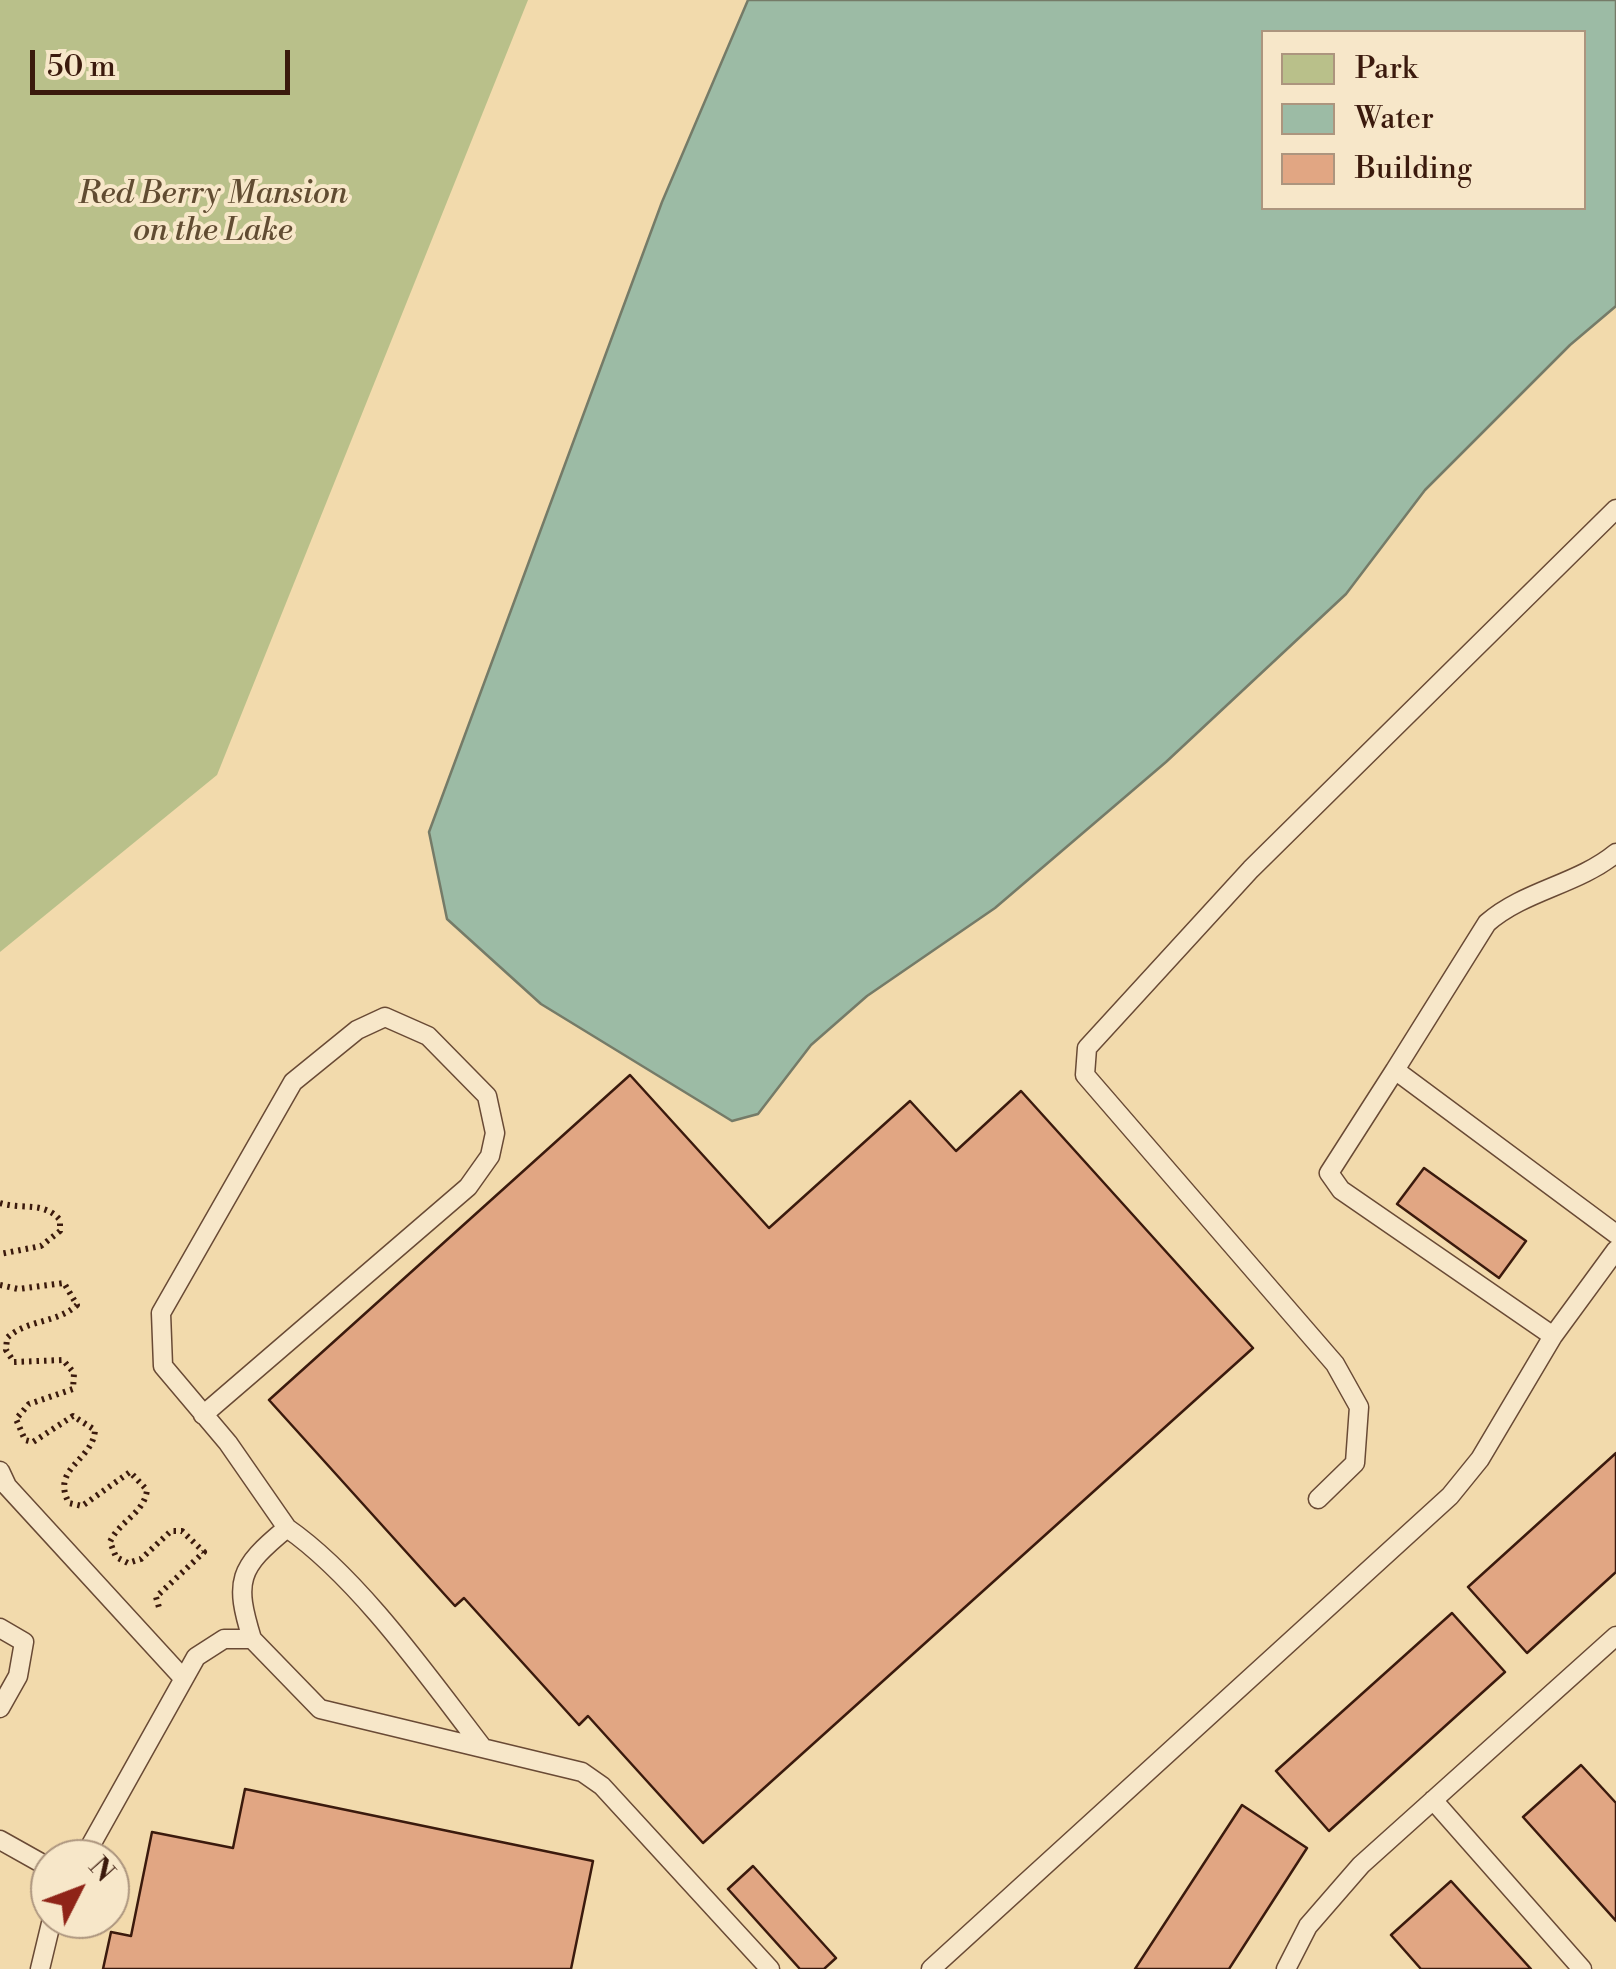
<!DOCTYPE html>
<style>
body{margin:0}
#map{position:relative;width:1616px;height:1969px;overflow:hidden;background:#f2daac;font-family:"Libre Bodoni",serif}
canvas{display:block}
.legend{position:absolute;left:1261px;top:30px;width:325px;height:180px;box-sizing:border-box;background:#f7e7c9;border:2px solid #ac957e;margin:0;padding:12px 18px;list-style:none;font-size:30px;color:#3b1a0d}
.legend li{display:flex;align-items:center;gap:20px;height:50px}
.legend b{width:50px;border:2px solid #ac957e}
.north{position:absolute;left:30px;top:1839px;width:100px;height:100px;box-sizing:border-box;background:#f7e7c9;border:2px solid #ac957e;border-radius:50%;rotate:48deg;font-size:28px;font-weight:700;line-height:40px;text-align:center;color:#3b1a0d}
.north::after{content:'';display:block;margin:auto;width:35px;height:45px;background:#8f2418;clip-path:polygon(50% 0,100% 100%,50% 72%,0 100%)}
.scale{position:absolute;left:30px;top:50px;width:260px;height:45px;box-sizing:border-box;border:5px solid #3b1a0d;border-top:0;padding-left:12px;font-size:30px;line-height:35px;white-space:nowrap;color:#3b1a0d;-webkit-text-stroke:8px #f7e7c9;paint-order:stroke}
</style>
<div id="map">
<canvas width="1616" height="1969"></canvas>
<ul class="legend">
<li><b style="height:28px;background:#b9c08a"></b>Park</li>
<li><b style="height:28px;background:#9cbba5"></b>Water</li>
<li><b style="height:28px;background:#e1a683"></b>Building</li>
</ul>
<div class="north">N</div>
<div class="scale">50 m</div>
</div>
<script>
const ctx = document.querySelector('canvas').getContext('2d');
ctx.lineJoin = 'round';
function paint(path, color) { ctx.fillStyle = color; ctx.fill(path, 'evenodd'); }
function trace(path, color, width, dash) { ctx.strokeStyle = color; ctx.lineWidth = width; ctx.lineCap = dash ? 'butt' : 'round'; ctx.setLineDash(dash || []); ctx.stroke(path); }
function write(font, color, halo, rows, align = 'center') {
  ctx.font = font + ' "Libre Bodoni",serif'; ctx.lineWidth = 8; ctx.setLineDash([]); ctx.textBaseline = 'middle'; ctx.strokeStyle = halo; ctx.fillStyle = color; for (const [text, x, y, turn = 0] of rows) {
    ctx.save(); ctx.translate(x, y); ctx.rotate((+turn || 0) * Math.PI / 180); ctx.textAlign = isNaN(turn) ? turn : align; if (halo) ctx.strokeText(text, 0, 0); ctx.fillText(text, 0, 0); ctx.restore();
  }
}
const green = new Path2D(`
 M0 0H528L217 775 0 952Z`);
const water = new Path2D(`
 M748 0H1616V306L1570 345 1425 490 1346 594 1166 762 995 908 867 996 811 1045 758 1114 732 1121 541 1004 447 919 429 832 662 202ZM1264 32H1584V208H1264Z`);
const building = new Path2D(`
 M630 1075 769 1228 910 1101 956 1151 1021 1091 1253 1348 703 1843 588 1716 579 1725 464 1598 455 1606 269 1400Z
 M1424 1168 1526 1241 1499 1278 1397 1204Z
 M1616 1453V1572L1527 1653 1468 1587Z
 M1452 1613 1505 1672 1329 1831 1276 1771Z
 M1581 1765 1616 1803V1921L1523 1817Z
 M245 1789 593 1861 571 1969H103L111 1932 131 1936 152 1832 233 1848Z
 M1242 1805 1307 1848 1229 1969H1135Z
 M753 1866 836 1958 824 1969H800L728 1889Z
 M1451 1881 1531 1969H1421L1391 1935Z`);
const path = new Path2D(`
 M0 1203C23 1210 44 1201 60 1220V1231L41 1246 0 1254
 M0 1285 18 1289 64 1283 77 1305C56 1324 27 1319 7 1338L6 1350 14 1362 63 1360 74 1373 73 1389 29 1404 16 1419 25 1440 33 1442 73 1416 95 1430C93 1461 50 1468 69 1503L82 1506 130 1472 147 1490C144 1514 119 1521 110 1542L116 1557 128 1563 141 1559 171 1531H182L204 1552 156 1597 160 1611`);
const lane = new Path2D(`
 M1616 853C1577 885 1525 890 1487 923L1395 1070 1616 1234
 M1395 1070 1329 1173 1341 1190 1553 1336 1616 1250
 M203 1415 468 1187 490 1156 495 1133 487 1096 428 1036 385 1017 357 1030 293 1082 161 1313 163 1366 228 1443 287 1528
 M0 1471 7 1486 183 1678
 M1318 1499 1355 1463 1359 1407 1335 1364 1085 1075 1087 1048 1251 869 1616 509
 M0 1628 24 1642 18 1676 0 1708
 M252 1639C234 1581 238 1568 287 1528 359 1578 429 1678 483 1748
 M1433 1800 1582 1969
 M0 1840 50 1868
 M83 1859 196 1657 224 1639H252L320 1709 582 1772 602 1786 770 1969
 M40 1969 52 1919
 M931 1969 1450 1496 1480 1459 1553 1336
 M1286 1969 1308 1926 1361 1865 1616 1636`);
const parkNames = [
 ["Red Berry Mansion",213,195],
 ["on the Lake",213,232]
];
paint(green, '#b9c08a');
paint(water, '#9cbba5');
trace(water, '#757b68', 2.5);
paint(building, '#e1a683');
trace(building, '#3b1a0d', 2.5);
trace(lane, '#694a35', 21);
trace(path, '#3b1a0d', 6, [2.5, 5]);
trace(lane, '#f7e7c9', 18);
write('italic 32px', '#614c32', '#f7e7c9', parkNames);
</script>
